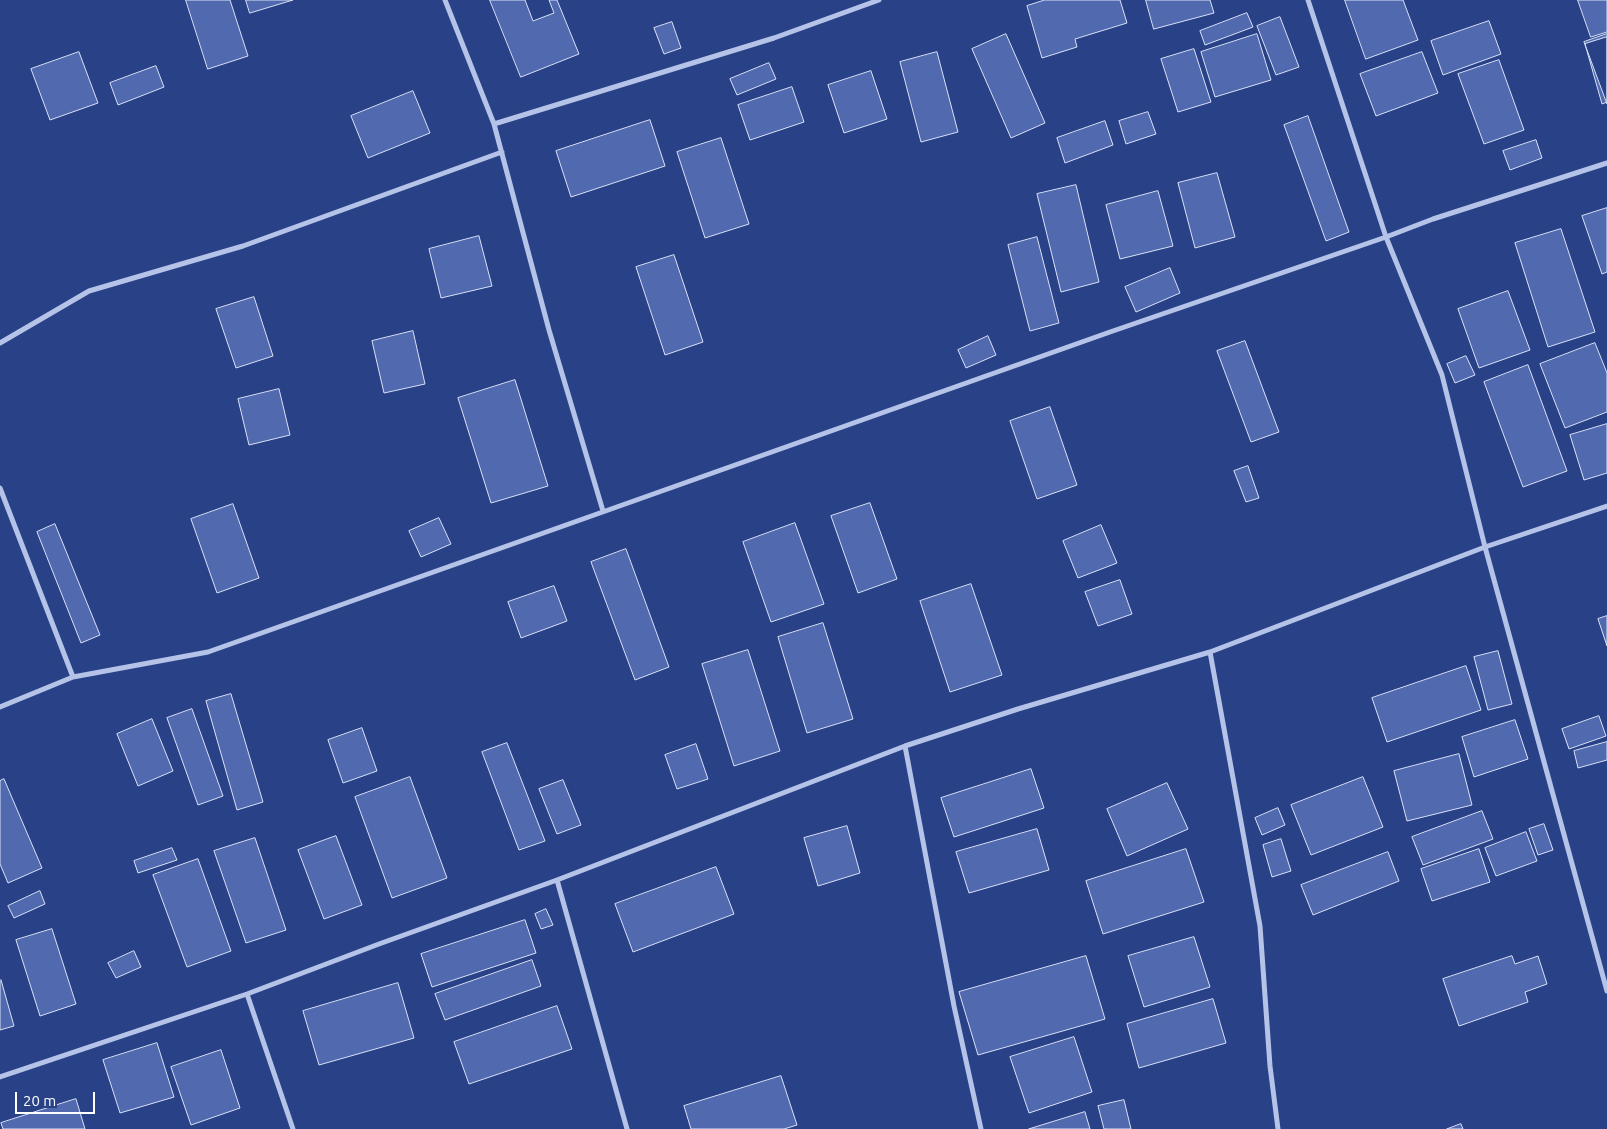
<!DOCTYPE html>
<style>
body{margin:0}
#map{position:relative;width:1607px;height:1129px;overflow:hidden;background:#294187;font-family:Ubuntu,sans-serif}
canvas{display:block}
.scale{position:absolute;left:15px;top:1092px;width:80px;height:22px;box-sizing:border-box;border:2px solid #fff;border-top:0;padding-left:6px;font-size:15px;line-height:18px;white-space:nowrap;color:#fff;-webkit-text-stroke:4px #294187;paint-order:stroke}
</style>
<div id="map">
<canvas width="1607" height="1129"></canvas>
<div class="scale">20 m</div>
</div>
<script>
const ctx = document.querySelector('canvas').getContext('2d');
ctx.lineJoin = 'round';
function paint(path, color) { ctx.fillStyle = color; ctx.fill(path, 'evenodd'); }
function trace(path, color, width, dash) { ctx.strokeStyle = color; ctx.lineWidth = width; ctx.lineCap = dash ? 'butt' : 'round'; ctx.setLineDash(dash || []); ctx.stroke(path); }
const building = new Path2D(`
 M186 0H230L248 56 208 69Z
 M246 0H293L250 13Z
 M490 0H525L533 21 554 13 549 0H557L579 54 521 77Z
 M1045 0H1120L1127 23 1075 39 1077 47 1042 58 1027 6Z
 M1146 0H1210L1214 13 1154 29Z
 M1345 0H1403L1418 40 1366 59Z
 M1578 0H1607V32L1591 37Z
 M1247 13 1253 27 1205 45 1200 31Z
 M1280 17 1299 67 1276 75 1257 26Z
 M1489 21 1501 54 1443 75 1431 41Z
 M672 22 681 48 664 54 654 28Z
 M1006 34 1045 123 1011 138 972 49Z
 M1257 34 1271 80 1215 97 1201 52Z
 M1607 34V104L1584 42Z
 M1607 37V102L1602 104 1585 44Z
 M1194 49 1211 102 1178 112 1161 59Z
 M79 52 98 103 50 120 31 69Z
 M937 52 958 132 921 142 900 62Z
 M1422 52 1438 93 1376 116 1360 74Z
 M1499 60 1524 130 1484 144 1458 74Z
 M769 63 776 79 737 95 730 79Z
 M156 66 164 87 118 105 110 83Z
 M871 71 887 119 844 133 828 85Z
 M792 87 804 122 750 140 738 105Z
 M413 91 430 133 368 158 351 116Z
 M1148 112 1156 134 1126 144 1119 121Z
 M1308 116 1349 232 1326 241 1284 125Z
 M650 120 665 166 571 197 556 151Z
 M1105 121 1113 145 1065 163 1057 138Z
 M721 138 749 224 705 238 677 152Z
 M1536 140 1542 158 1510 170 1503 151Z
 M1217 173 1235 237 1195 248 1178 183Z
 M1076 185 1099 282 1061 292 1037 194Z
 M1158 191 1173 246 1120 259 1106 205Z
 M1607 208V272L1602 274 1582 216Z
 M1561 229 1595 332 1548 347 1515 243Z
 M479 236 492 286 441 298 429 249Z
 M1037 237 1059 323 1030 331 1008 245Z
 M674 255 703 342 665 355 636 267Z
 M1170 268 1180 293 1136 312 1125 287Z
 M1508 291 1530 350 1479 368 1458 309Z
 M254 297 273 356 236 368 216 309Z
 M413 331 425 384 384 393 372 341Z
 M988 336 996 355 966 368 958 350Z
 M1245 341 1279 432 1251 442 1217 351Z
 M1595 343 1607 373V412L1565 428 1540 364Z
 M1466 356 1475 375 1455 383 1447 364Z
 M1528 365 1567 471 1523 487 1484 382Z
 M515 380 548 486 491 503 458 398Z
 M279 389 290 435 249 445 238 399Z
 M1050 407 1077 485 1037 499 1010 421Z
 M1607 424V473L1584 480 1570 435Z
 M1248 466 1259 498 1246 502 1234 471Z
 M870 503 897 579 858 593 831 516Z
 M233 504 259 578 217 593 191 519Z
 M439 518 451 544 421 557 409 531Z
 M795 523 824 604 771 622 743 542Z
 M55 524 100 635 81 643 37 532Z
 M1101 525 1117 563 1078 578 1063 541Z
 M626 549 669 667 635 680 591 562Z
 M1120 580 1132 614 1098 626 1085 592Z
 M971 584 1002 675 950 692 920 601Z
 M554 586 567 621 521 638 508 602Z
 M1607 616V646L1598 619Z
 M823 623 853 719 807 733 778 637Z
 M748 650 780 751 734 766 702 664Z
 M1498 651 1512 704 1488 710 1474 657Z
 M1466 666 1481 710 1387 742 1372 698Z
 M231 694 263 802 237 810 206 701Z
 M192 709 223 796 198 805 167 718Z
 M1599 716 1606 736 1569 749 1562 729Z
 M152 719 173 771 138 786 117 734Z
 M1515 720 1528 759 1474 777 1462 737Z
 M362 728 377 771 343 783 328 740Z
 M1607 742V760L1578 768 1574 751Z
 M507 743 545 841 519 850 482 752Z
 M696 744 708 779 677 789 665 755Z
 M1459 754 1472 805 1407 821 1394 771Z
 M1031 769 1044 808 954 837 941 798Z
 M410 777 447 878 392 898 355 797Z
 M1363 777 1383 827 1311 855 1291 805Z
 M4 779 42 868 8 883 0 864V781Z
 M563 780 581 825 557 834 539 789Z
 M1167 783 1188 829 1127 856 1107 809Z
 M1278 808 1285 825 1262 835 1255 818Z
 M1482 811 1493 839 1423 865 1412 837Z
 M1544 824 1553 850 1538 855 1529 829Z
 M847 826 860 873 818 886 804 838Z
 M1037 829 1049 870 969 893 956 852Z
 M1526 832 1537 861 1496 876 1485 848Z
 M336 836 362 905 324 919 298 850Z
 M255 838 286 930 246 943 214 851Z
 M1281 839 1291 871 1272 877 1263 845Z
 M172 848 177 860 138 873 134 861Z
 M1186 849 1204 902 1103 934 1086 881Z
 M1479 849 1490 882 1432 901 1421 869Z
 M1388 852 1399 881 1313 915 1301 885Z
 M198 859 231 951 187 967 153 875Z
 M716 867 734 914 633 952 615 904Z
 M40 891 45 904 14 918 8 906Z
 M546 909 553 925 541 929 535 914Z
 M525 920 536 953 432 987 421 954Z
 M52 929 76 1004 40 1016 16 940Z
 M1194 937 1210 987 1144 1007 1128 956Z
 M134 951 141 967 116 978 108 963Z
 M1086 956 1105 1019 978 1055 959 992Z
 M1512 956 1515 964 1538 956 1547 984 1525 992 1528 1002 1459 1026 1443 979Z
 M532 960 541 986 445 1020 435 994Z
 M1 980 14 1026 0 1030V981Z
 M398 983 414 1038 319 1065 303 1011Z
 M1213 999 1226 1043 1139 1068 1127 1024Z
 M557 1006 572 1049 469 1084 454 1042Z
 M1074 1037 1092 1092 1029 1113 1010 1057Z
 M157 1043 174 1097 120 1113 103 1060Z
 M221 1050 240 1108 191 1125 171 1067Z
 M781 1076 797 1125 784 1129H691L684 1106Z
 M76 1099 85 1129H3L1 1123Z
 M1124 1100 1131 1129H1104L1098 1106Z
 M1085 1112 1090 1129H1029Z
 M1461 1124 1463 1129H1447Z`);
const minor = new Path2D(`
 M445 0 494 124 549 330 603 511
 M1308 0 1386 237 1442 375 1485 547 1607 991
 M494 124 774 38 879 0
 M0 343 89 291 243 246 502 152
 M0 488 73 677
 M1210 652 1260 926 1270 1066 1278 1129
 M0 707 73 677 208 652 1110 332 1386 237 1433 219 1607 163
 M905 746 954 1006 981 1129
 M557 880 627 1129
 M247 994 293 1129
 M0 1077 247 994 379 944 557 880 905 746 1018 709 1210 652 1485 547 1607 506`);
paint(building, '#516aaf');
trace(building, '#d8e1f7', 1);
trace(minor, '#b5c3e8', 5);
</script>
